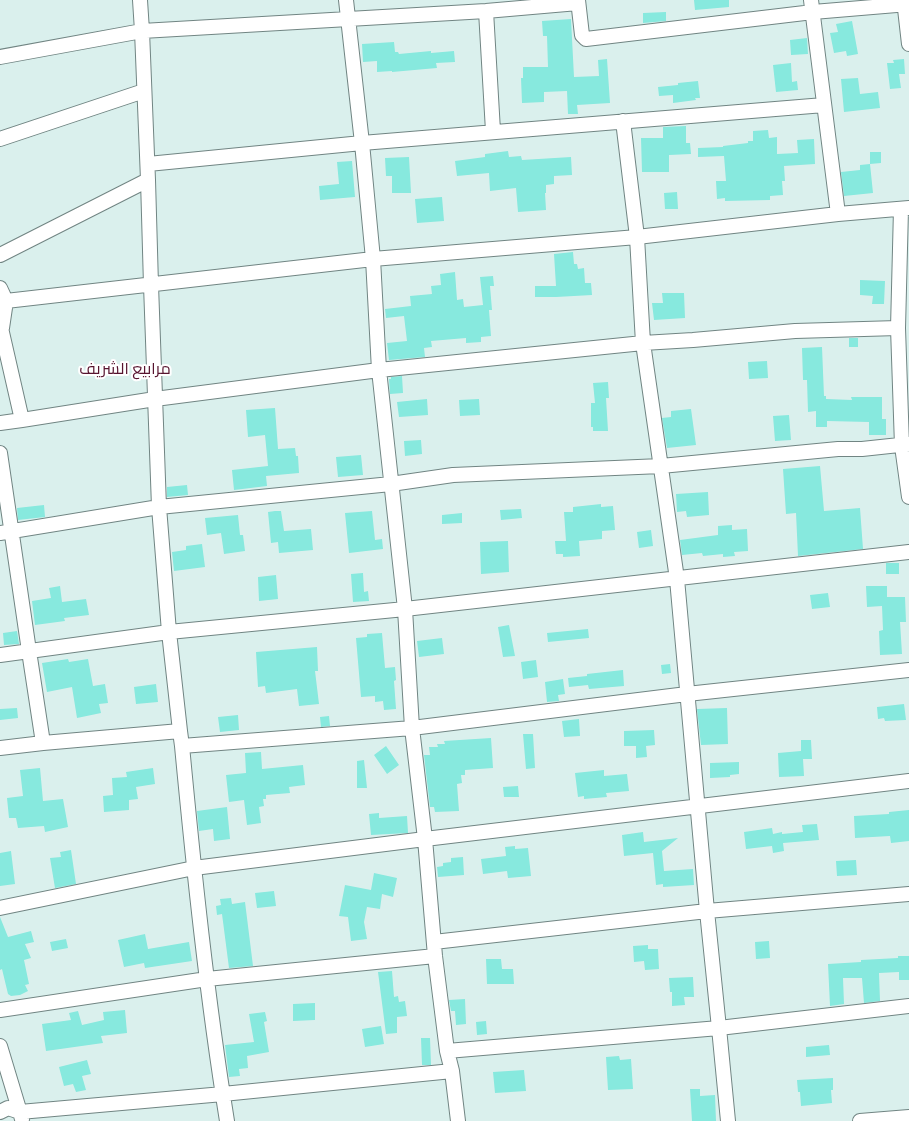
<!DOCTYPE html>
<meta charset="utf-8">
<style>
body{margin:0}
canvas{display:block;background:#daf0ed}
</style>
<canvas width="909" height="1121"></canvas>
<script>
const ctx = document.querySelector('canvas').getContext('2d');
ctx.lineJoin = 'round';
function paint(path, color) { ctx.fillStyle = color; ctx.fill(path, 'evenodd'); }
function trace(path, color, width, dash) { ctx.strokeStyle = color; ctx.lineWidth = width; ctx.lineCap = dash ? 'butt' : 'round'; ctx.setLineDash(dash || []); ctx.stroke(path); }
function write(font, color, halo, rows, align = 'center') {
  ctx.font = font + ' "Titillium Web",Cairo,sans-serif'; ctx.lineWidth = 4; ctx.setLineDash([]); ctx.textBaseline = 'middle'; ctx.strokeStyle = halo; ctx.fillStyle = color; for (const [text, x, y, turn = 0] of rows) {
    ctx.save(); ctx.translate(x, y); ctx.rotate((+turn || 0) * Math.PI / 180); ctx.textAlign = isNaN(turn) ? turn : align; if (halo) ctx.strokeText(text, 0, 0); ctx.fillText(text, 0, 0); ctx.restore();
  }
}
const building = new Path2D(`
 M694 0H729V7L695 10Z
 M666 12V21L643 23V13Z
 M571 19 574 77 599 76 598 60 607 59 610 103 577 105 578 114H568L567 91 544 92V102L522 103 521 78H523V67H548L547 36H543L542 21Z
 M852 21 858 54 847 56 846 51 834 53 830 33 838 32 836 24Z
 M807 38 808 54 791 55 790 40Z
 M394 42 395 52H398L399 54 431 51V53L454 51 455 62 436 63 437 68 392 72V71L377 72V61L363 62 362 44Z
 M904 59 905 74H899L901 88 890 89 887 63H894L893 60Z
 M791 63 792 82 797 81 798 90 776 92 773 65Z
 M858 78 860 94 878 92 880 108 844 112 841 79Z
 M698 81 700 98H695L696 100 673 103V95L659 96 658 87 678 85V83Z
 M686 126V143H690L691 154 669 155V172H642L641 138H663V127Z
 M768 130 769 138 777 137V154L798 153 797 140 814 139 815 164 784 166 785 181H782L783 195 770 196V200L725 201V198L717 199 716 181H726L724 156 698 157V148L723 147V146L748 143V141H753V131Z
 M508 151 509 157 521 156 522 160 571 157 572 175 554 176V184L546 185V193H545L546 210 518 212 516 188 490 191 489 173 457 176 455 161 485 157V154Z
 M870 152H881V163L870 164Z
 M409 157 411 193H392V176H386L385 158Z
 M352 161 355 197 320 200 319 186 339 184 337 162Z
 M870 164 873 193 844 196 841 172 860 170V165Z
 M677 192 678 209H665L664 193Z
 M442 197 444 221 417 223 415 199Z
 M573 252 574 264H577L578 269 584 268 585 283H591L592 295 556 297H535V286H556L554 254Z
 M455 272 457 300 463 299 464 307 483 305 480 277 493 276 494 286H490L492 310H489L491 336 481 337V342L466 343V338L431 341 432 347 424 348 425 357 389 360 387 343 407 341 404 316 386 318 385 309 411 306 410 296 432 294 431 286 441 285 440 274Z
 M860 280 885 281 884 304H872L873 296 860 295Z
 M662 293H684L685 318 654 320 652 303H663Z
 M849 338H858V347H849Z
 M822 347 824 396H826V399L852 400 851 397H882V419H886V435H869V422L827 421V427H816V411L808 412 807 380H803L802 348Z
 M767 361 768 378 749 379 748 362Z
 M402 376 403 393 390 394 389 379H391V377Z
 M608 382 609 398H606L608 431H593V427H591V403H595L593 383Z
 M427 399 428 415 399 417 397 402Z
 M479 399 480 415 460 416 459 400Z
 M275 408 278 449 295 448 296 456H298L299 473 266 476 267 486 234 490 232 470 268 466 265 435 248 437 246 410Z
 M691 409 696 445 667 448 662 418 671 417V411Z
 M789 415 791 440 775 441 773 416Z
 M421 440 422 454 405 456 404 441Z
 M361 455 363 475 338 477 336 457Z
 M820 466 824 511 860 508 863 549 798 556 796 513 786 514 783 469Z
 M187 485 188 495 167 497V487Z
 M708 492 709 515 687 517 686 511 677 512 676 494Z
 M601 504V507L613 506 615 530 602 531V539L579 541 580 556 563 557V554H556L555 541H566L564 512H573V507Z
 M44 505 45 517 18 520 17 508Z
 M521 509 522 518 501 520 500 510Z
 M275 511H281L284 531 311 529 313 550 279 553 278 542 271 543 268 512Z
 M372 511 375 540 382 539 383 549 349 553 345 513Z
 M462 513V523L442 524V515Z
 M238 515 240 535H243L245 551 224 554 221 533 207 535 205 518Z
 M732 525V530L747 529 748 551 734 552 735 556 723 557V554L703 556 702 553 682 555 680 540 718 535V526Z
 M651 530 653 546 639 548 637 532Z
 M508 541 509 572 481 574 480 542Z
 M202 544 205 567 174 571 172 552 186 550V546Z
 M886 563H899V574H886Z
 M363 573 364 592 368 591 369 601 353 602 351 574Z
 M276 575 278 599 259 601 258 577Z
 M60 586 62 602 86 599 89 615 64 618 65 621 35 625 32 601 51 598 49 588Z
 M866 586H887V597H905L906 622H900L902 654 880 655 879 631 883 630 882 606 867 607Z
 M828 593 830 607 812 609 810 595Z
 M509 625 515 656 503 657 498 627Z
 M588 629 589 638 548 642 547 633Z
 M17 631 19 644 4 645 3 633Z
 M382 633 385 668 395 667 396 680 394 681 396 709 384 710 383 701 375 702V696L361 697 356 638 367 637V634Z
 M442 638 444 654 419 657 417 641Z
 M317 647 318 671H315L319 704 299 706 297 689 266 693 265 686 258 687 256 652Z
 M68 659 69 662 88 659 93 686 105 684 108 703 99 704 101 713 77 718 72 687 47 692 42 663Z
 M536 660 538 677 523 679 521 662Z
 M670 664 671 673 662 674 661 665Z
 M623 670 624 686 589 689 588 685 569 687 568 678 587 676V674Z
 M563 679 565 694 558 695 559 701 547 702 545 682Z
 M156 684 158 702 136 704 134 687Z
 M904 704 906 720 885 721 884 718 878 719 877 707Z
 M17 708 18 718 0 720V709Z
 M727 708 728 744 701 745 697 709Z
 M238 715 239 730 220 732 218 717Z
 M329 716 330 726 321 727 320 717Z
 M579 719 580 736 564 737 562 721Z
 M654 730 655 745 646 746 647 757 636 758V746H624V731Z
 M523 734H533L535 768 526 769Z
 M491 738 493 768 465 770V775H461L462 783 457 784 459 811 435 812 434 807H430L424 755H430L429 747H438L437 744H445L444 741Z
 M801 740H811L812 759H803L804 776 779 777 778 753 801 751Z
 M386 746 399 765 387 774 374 755Z
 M261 752 262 769 303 765 305 785 289 787 290 793 266 795V799H263L264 806 259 807 261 823 247 825 244 800 229 802 226 775 246 773 245 753Z
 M364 760 367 788H357V761Z
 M739 762V774L730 775V777L710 778V763Z
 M40 768 43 801 63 799 68 827 45 832 44 826 18 828 16 818H9L7 798 23 796 20 770Z
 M153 768 155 784 136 787 138 799 129 800V810L104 812 103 796 113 795 112 778 127 777 126 772Z
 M604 770V776L627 774 629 791 606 793 607 797 584 799V796L578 797 575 773Z
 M518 786 519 797H504L503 787Z
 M227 807 230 839 214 841 213 829 199 831 197 811Z
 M909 810V841L891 843 890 836 855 838 854 816 889 814V812Z
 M379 813V818L407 816 408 833 371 835 369 814Z
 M817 824 819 840 783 843 784 851 773 853 772 846 746 849 744 832 772 828 773 834 782 832V834L803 832 802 825Z
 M643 832 644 842 678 838 662 851 664 871 693 869 694 885 663 887V884L656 885 653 853 624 856 622 835Z
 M515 846V849L528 848 531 876 508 878 507 871 483 874 481 859 506 856 505 847Z
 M71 850 76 884 55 888 50 858 61 857 60 852Z
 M11 851 15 884 0 886V853Z
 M463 857 464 875 438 877 437 867 443 866V863L451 862V858Z
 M856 860 857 875 837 876 836 861Z
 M374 873 397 878 393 897 382 894 380 909 367 907 364 922 367 939 351 941 348 917 339 916 345 885 371 890Z
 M274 891 276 906 257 908 255 893Z
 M231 898 232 904 245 902 253 966 229 968 222 914 217 915 216 906 221 905 220 899Z
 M0 917 8 937 31 931 34 942 25 944 31 958 24 960 29 984 25 985 28 991 20 995 11 996 8 994 2 969 0 970Z
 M145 934 148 949 189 942 192 961 145 968 144 963 124 967 118 940Z
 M66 939 68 948 52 951 50 942Z
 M769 941 770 958 756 959 755 942Z
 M648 945V949H658L659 969 645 970 644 961 634 962 633 946Z
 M898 956H909V980H899V972L879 973 880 1001 864 1003 862 978H843L844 1004 830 1006 828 964 861 962V960L898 958Z
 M486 959H501L502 969H513L514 984H487Z
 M392 971 394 997 398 996 399 1002 405 1001 407 1016 397 1017V1033L386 1034 378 972Z
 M693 977 694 997H684L685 1005 672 1006V992H670L669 978Z
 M465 999 466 1024 456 1025 455 1011H451L449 1000Z
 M315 1003V1020L293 1021V1004Z
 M125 1010 127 1033 101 1036 103 1043 46 1051 42 1024 71 1020 69 1013 78 1011 82 1025 104 1020 103 1012Z
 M265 1012 267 1021 264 1022 269 1052 247 1056 248 1068 239 1069 240 1076 229 1077 225 1045 254 1042 249 1014Z
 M486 1021 487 1034 477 1035 476 1022Z
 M381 1026 384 1044 365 1047 362 1029Z
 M421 1038H430L431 1065H422Z
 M829 1045 830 1055 806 1057V1047Z
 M619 1056 620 1060 631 1059 633 1089 608 1090 606 1057Z
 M87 1060 91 1074 82 1076 86 1090 76 1092 73 1084 64 1086 59 1067Z
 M524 1070 526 1091 495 1093 493 1072Z
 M833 1078V1090H831L832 1103 801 1106 800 1092H798L797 1080Z
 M690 1089H700V1096L715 1095 716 1121H692Z`);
const street = new Path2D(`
 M140 0 142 31 148 180 151 285 159 507 169 632 180 731 182 746C194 872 207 997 227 1121
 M346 0 362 143 373 259 379 370 405 609 412 728 425 839 435 956 447 1051 452 1071 458 1121
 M578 0 582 35 586 39 813 12 909 4
 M811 0 838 214
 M904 0 909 44
 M486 11 493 131
 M0 57 142 31 486 11 578 3
 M623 121 637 237 643 343 677 579 707 911 719 1028 728 1121
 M0 139 144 91
 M148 164 362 143 824 105
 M901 209 898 328 902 446 909 497
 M0 255 148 180
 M0 288 6 301 2 328H1L22 420
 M6 301 373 259 637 237 838 214 909 208
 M0 423 22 420 155 399 379 370 643 343 693 340 795 331 898 328
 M0 453 29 651 43 743
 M0 533 159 507 391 484 453 475 661 466 838 449H862L909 444
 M0 655 169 632 405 609 909 552
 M182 746 412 728 687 694 909 670
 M0 748 43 743 180 731
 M0 908 194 868 425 839 909 781
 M434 942 707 911 909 894
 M0 1010 207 979 435 956
 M0 1046 22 1119
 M447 1051 719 1028 909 1006
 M0 1112 8 1108 20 1112 223 1094 452 1071
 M860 1121 909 1117`);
const neighbourhoodNames = [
 ["مرابيع الشريف",125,370]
];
paint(building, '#87e9de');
trace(street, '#718583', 16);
trace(street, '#fff', 14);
write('16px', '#57142f', '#fff', neighbourhoodNames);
</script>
